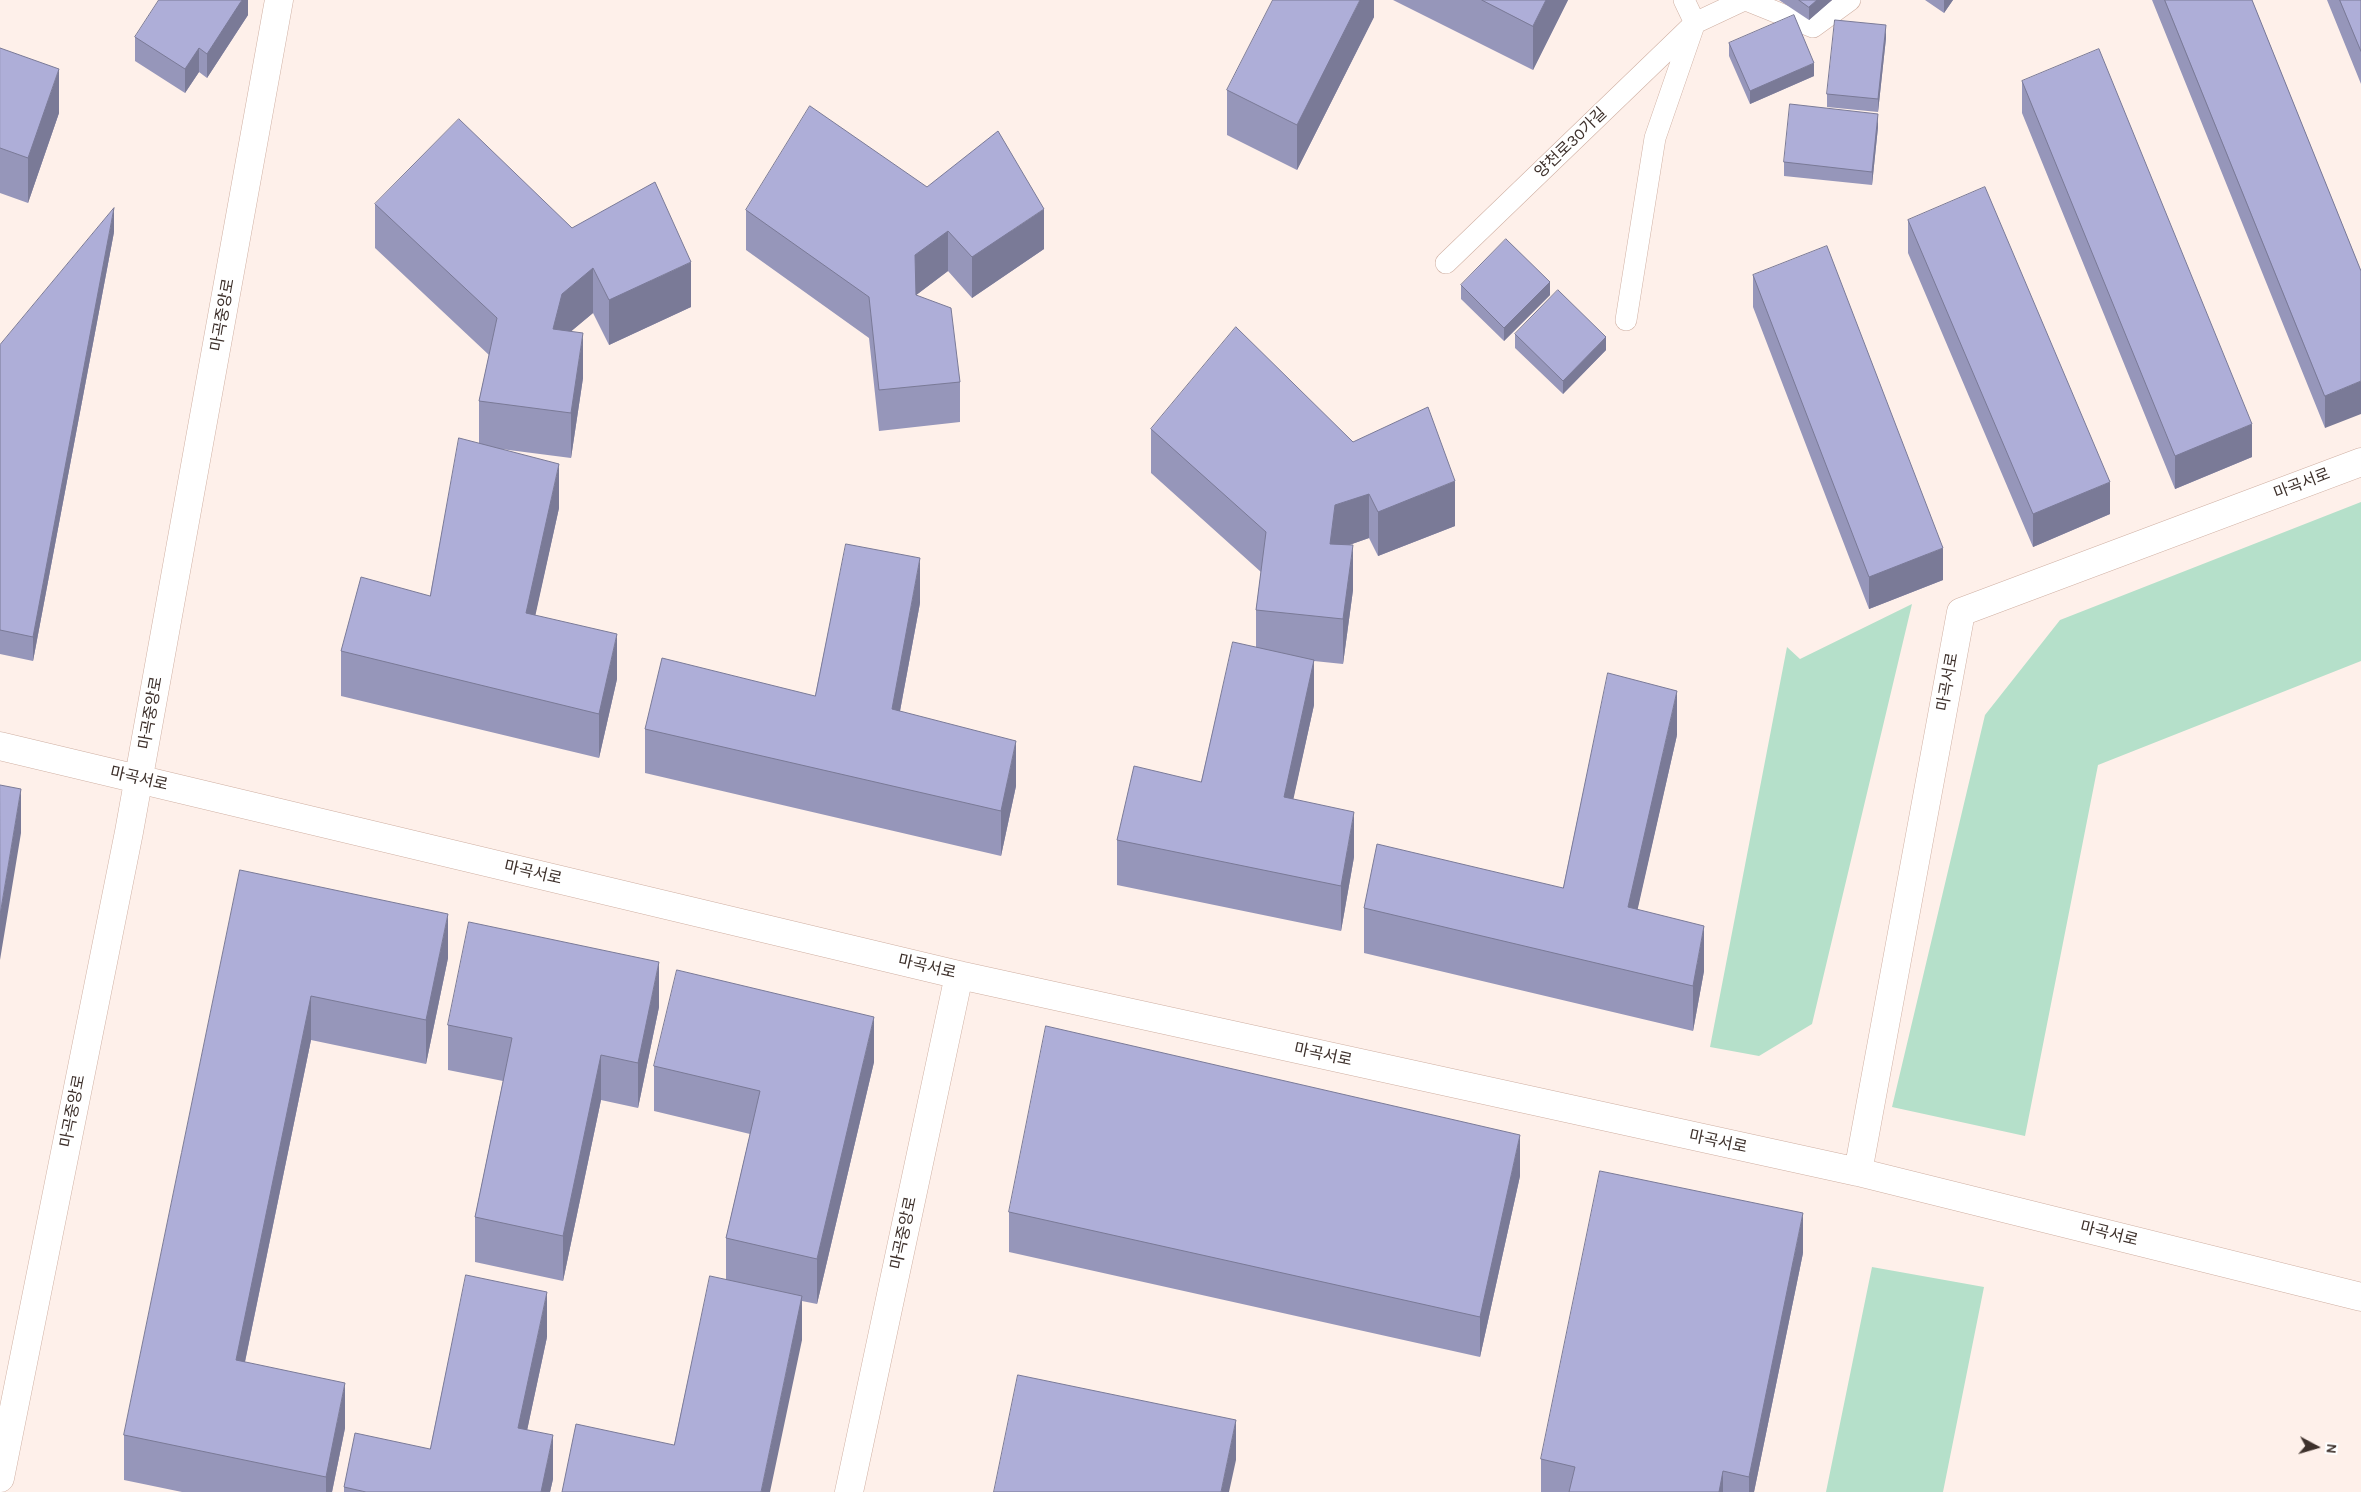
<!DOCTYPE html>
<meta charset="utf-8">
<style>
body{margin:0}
#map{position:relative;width:2361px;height:1492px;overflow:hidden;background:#fef0ea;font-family:Karla,sans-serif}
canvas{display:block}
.north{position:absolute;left:2291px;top:1422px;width:50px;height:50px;-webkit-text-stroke:4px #fff;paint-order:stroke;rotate:96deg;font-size:14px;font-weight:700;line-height:20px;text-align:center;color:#3d302b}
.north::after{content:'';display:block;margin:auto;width:18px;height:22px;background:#3d302b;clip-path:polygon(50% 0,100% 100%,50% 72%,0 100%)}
</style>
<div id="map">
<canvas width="2361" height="1492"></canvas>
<div class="north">N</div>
</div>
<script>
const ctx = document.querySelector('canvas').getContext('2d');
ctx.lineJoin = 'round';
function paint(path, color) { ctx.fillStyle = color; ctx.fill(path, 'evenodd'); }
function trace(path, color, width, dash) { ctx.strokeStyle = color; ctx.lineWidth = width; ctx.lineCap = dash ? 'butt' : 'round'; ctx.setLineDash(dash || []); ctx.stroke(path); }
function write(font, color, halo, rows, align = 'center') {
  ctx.font = font + ' Karla,"Noto Sans KR",sans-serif'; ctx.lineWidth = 4; ctx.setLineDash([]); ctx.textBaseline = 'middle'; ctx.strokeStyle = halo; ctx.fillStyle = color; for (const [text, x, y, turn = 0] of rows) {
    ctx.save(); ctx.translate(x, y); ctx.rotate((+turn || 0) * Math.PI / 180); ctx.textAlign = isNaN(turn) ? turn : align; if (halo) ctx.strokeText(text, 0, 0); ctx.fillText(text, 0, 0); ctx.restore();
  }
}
const green = new Path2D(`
 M2361 502V661L2098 765 2025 1136 1892 1107 1985 715 2060 620Z
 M1912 604 1812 1024 1759 1056 1710 1047 1787 647 1800 659Z
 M1872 1267 1984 1287 1943 1492H1826Z`);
const lane = new Path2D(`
 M1684 0 1695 23
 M1746 0 1813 27 1850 0
 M1446 263 1695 23 1744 0
 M1626 320 1655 138 1693 28`);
const street = new Path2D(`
 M0 746 959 975 1858 1172 2361 1297
 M1858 1172 1961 612 2361 462
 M0 1478 129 832 279 0
 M849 1492 959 975`);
const wall = new Path2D(`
 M248 0V15L207 78 199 72 185 93 135 61V37Z
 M1374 0V17L1297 170 1227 135V90Z
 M1393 0H1568L1533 70Z
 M1779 0H1832L1809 20Z
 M1925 0H1953L1944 13Z
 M2152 0H2252L2361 271 2325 428Z
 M2327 0H2361V84Z
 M1886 38 1878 112 1827 107V94Z
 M1729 43 1814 76 1750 104 1729 56Z
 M0 48 59 113 28 203 0 193Z
 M2022 81 2252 457 2175 489 2022 113Z
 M1878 127 1872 185 1784 176V162Z
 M927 187 1044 249 972 298 948 271 916 295 960 382V422L879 431 869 338 746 250V210Z
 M375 204 572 228 691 307 609 345 593 313 570 332 583 378 571 458 501 449 559 508 535 615 617 679 599 758 341 696V651L430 596 479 443V401L489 355 375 248Z
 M1908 220 2110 514 2033 547 1908 253Z
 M114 232 33 661 0 654V345Z
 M1753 275 1943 580 1869 609 1753 307Z
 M1461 285 1550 295 1504 341 1461 299Z
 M1515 334 1606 350 1563 394 1515 348Z
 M1151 429 1353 442 1455 526 1378 556 1369 538 1349 545 1353 590 1343 664 1314 661V705L1293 799 1354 857 1341 931 1117 885V840L1201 782 1256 647V610L1261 572 1151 473Z
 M920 603 900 711 1016 786 1001 856 645 773V729L815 696Z
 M1677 735 1637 910 1704 971 1693 1031 1364 953V908L1563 888Z
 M240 870 448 958 426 1064 311 1040 245 1362 345 1428 332 1492H182L124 1480V1435Z
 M659 1007 638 1108 601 1100 563 1281 475 1262V1217L503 1081 448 1070V1025Z
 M874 1062 817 1304 802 1301V1340L674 1445 726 1280V1238L750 1134 654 1111V1066Z
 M1520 1176 1480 1357 1009 1252V1212Z
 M1803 1253 1754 1492H1541V1459Z
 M547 1337 527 1430 553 1479 550 1492H344V1487L430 1449Z`);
const shadedWall = new Path2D(`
 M242 0H248V15L207 78V54Z
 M1360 0H1374V17L1297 170V125Z
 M1546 0H1568L1533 70V26Z
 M1817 0H1832L1809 20V7Z
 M1944 0H1953L1944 13Z
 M1886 25V38L1878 112V99Z
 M199 48V72L185 93V69Z
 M1814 63V76L1750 104V91Z
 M59 69V113L28 203V158Z
 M1878 114V127L1872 185V172Z
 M114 208V232L33 661V637Z
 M1044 209V249L972 298V257Z
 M948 231V271L915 296V255Z
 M691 262V307L609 345V300Z
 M593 268V313L562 339 553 329 562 294Z
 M1550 282V295L1504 341V328Z
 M583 333V378L571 458V413Z
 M1606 337V350L1563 394V381Z
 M2361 381V414L2325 428V396Z
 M2252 424V457L2175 489V456Z
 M559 464V508L526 658V613Z
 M1455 481V526L1378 556V512Z
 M2110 482V514L2033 547V514Z
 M1369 494V538L1335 550 1330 544 1335 505Z
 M1353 545V590L1343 664V619Z
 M1943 548V580L1869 609V577Z
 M920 558V603L892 754V709Z
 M617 634V679L599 758V714Z
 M1314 660V705L1284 842V797Z
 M1677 691V735L1628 952V907Z
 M1016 741V786L1001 856V811Z
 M21 789V833L0 960V915Z
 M1354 812V857L1341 931V886Z
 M448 914V958L426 1064V1020Z
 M1704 926V971L1693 1031V986Z
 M659 962V1007L638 1108V1063Z
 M311 996V1040L236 1405V1360Z
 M874 1017V1062L817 1304V1259Z
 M601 1055V1100L563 1281V1236Z
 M1520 1135V1176L1480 1357V1317Z
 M1803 1213V1253L1754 1492H1749V1477Z
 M547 1292V1337L518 1473V1428Z
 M802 1296V1340L770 1492H761Z
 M345 1383V1428L332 1492H326V1477Z
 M1236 1420V1460L1229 1492H1221Z
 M553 1435V1479L550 1492H541Z
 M1723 1471V1492H1719Z`);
const building = new Path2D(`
 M159 0H242L207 54 199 48 185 69 135 37Z
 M1273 0H1360L1297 125 1227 90Z
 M1482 0H1546L1533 26Z
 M1799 0H1817L1809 7Z
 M2165 0H2252L2361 271V381L2325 396Z
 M2340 0H2361V51Z
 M1794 15 1814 63 1750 91 1729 43Z
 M1835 20 1886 25 1878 99 1827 94Z
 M0 48 59 69 28 158 0 148Z
 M2099 49 2252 424 2175 456 2022 81Z
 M1790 104 1878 114 1872 172 1784 162Z
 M810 106 927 187 998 131 1044 209 972 257 948 231 915 255 916 295 951 308 960 382 879 390 869 297 746 210Z
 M459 119 572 228 655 182 691 262 609 300 593 268 562 294 553 329 583 333 571 413 479 401 497 318 375 204Z
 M1985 187 2110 482 2033 514 1908 220Z
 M114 208 33 637 0 630V345Z
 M1506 239 1550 282 1504 328 1461 285Z
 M1827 246 1943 548 1869 577 1753 275Z
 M1558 290 1606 337 1563 381 1515 334Z
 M1236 327 1353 442 1428 407 1455 481 1378 512 1369 494 1335 505 1330 544 1353 545 1343 619 1256 610 1266 532 1151 429Z
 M459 438 559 464 526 613 617 634 599 714 341 651 361 577 430 596Z
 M846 544 920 558 892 709 1016 741 1001 811 645 729 662 658 815 696Z
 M1233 642 1314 660 1284 797 1354 812 1341 886 1117 840 1134 766 1201 782Z
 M1608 673 1677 691 1628 907 1704 926 1693 986 1364 908 1377 844 1563 888Z
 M0 785 21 789 0 915Z
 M240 870 448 914 426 1020 311 996 236 1360 345 1383 326 1477 124 1435Z
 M469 922 659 962 638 1063 601 1055 563 1236 475 1217 512 1038 448 1025Z
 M677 970 874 1017 817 1259 726 1238 760 1091 654 1066Z
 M1046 1026 1520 1135 1480 1317 1009 1212Z
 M1600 1171 1803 1213 1749 1477 1723 1471 1719 1492H1569L1575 1467 1541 1459Z
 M466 1275 547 1292 518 1428 553 1435 541 1492H366L344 1487 355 1433 430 1449Z
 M710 1276 802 1296 761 1492H562L576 1424 674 1445Z
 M1018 1375 1236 1420 1221 1492H994Z`);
const streetNames = [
 ["양천로30가길",1571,143,-44],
 ["마곡중앙로",223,315,-80],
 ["마곡서로",2302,484,-21],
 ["마곡서로",1948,682,-80],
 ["마곡중앙로",151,713,-80],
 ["마곡서로",139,779,13],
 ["마곡서로",533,873,13],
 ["마곡서로",927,967,13],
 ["마곡서로",1323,1055,12],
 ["마곡중앙로",73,1111,-79],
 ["마곡서로",1718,1142,12],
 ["마곡중앙로",904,1233,-78],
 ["마곡서로",2109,1234,14]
];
paint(green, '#b5e0ca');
trace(lane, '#cfafa2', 22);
trace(street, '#cfafa2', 29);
trace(lane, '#fff', 21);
trace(street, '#fff', 28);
paint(wall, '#9696ba');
paint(shadedWall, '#7a7a97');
paint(building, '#aeaed8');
trace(building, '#7a7a97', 1);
write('16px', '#3d302b', '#fff', streetNames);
</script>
